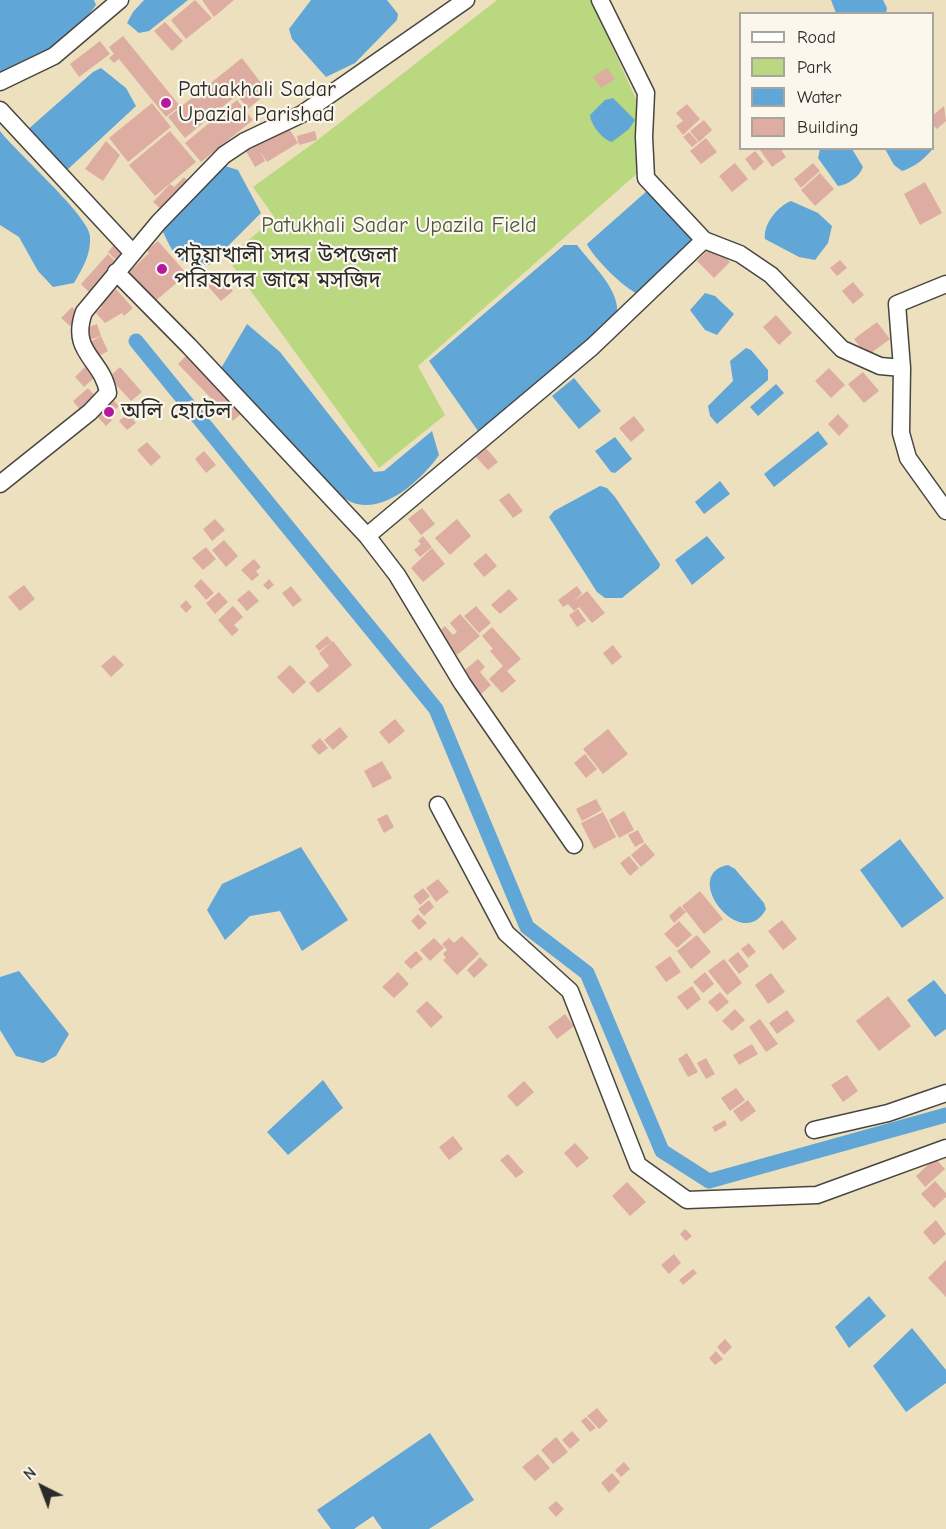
<!DOCTYPE html>
<meta charset="utf-8">
<style>
body{margin:0}
#map{position:relative;width:946px;height:1529px;overflow:hidden;background:#ede0be;font-family:"Comic Neue",sans-serif}
canvas{display:block}
.legend{position:absolute;left:739px;top:12px;width:195px;height:138px;box-sizing:border-box;background:#fbf7ec;border:2px solid #a8a59f;margin:0;padding:8px 10px;list-style:none;font-size:18px;color:#2b2b2b}
.legend li{display:flex;align-items:center;gap:12px;height:30px}
.legend b{width:30px;border:2px solid #a8a59f}
.north{position:absolute;left:12px;top:1457px;width:60px;height:60px;-webkit-text-stroke:4px #fbf7ec;paint-order:stroke;rotate:318deg;font-size:16px;font-weight:700;line-height:24px;text-align:center;color:#2b2b2b}
.north::after{content:'';display:block;margin:auto;width:21px;height:27px;background:#2b2b2b;clip-path:polygon(50% 0,100% 100%,50% 72%,0 100%)}
</style>
<div id="map">
<canvas width="946" height="1529"></canvas>
<ul class="legend">
<li><b style="height:8px;background:#fff"></b>Road</li>
<li><b style="height:16px;background:#b9d87f"></b>Park</li>
<li><b style="height:16px;background:#60a6d6"></b>Water</li>
<li><b style="height:16px;background:#deada2"></b>Building</li>
</ul>
<div class="north">N</div>
</div>
<script>
const ctx = document.querySelector('canvas').getContext('2d');
ctx.lineJoin = 'round';
function paint(path, color) { ctx.fillStyle = color; ctx.fill(path, 'evenodd'); }
function trace(path, color, width, dash) { ctx.strokeStyle = color; ctx.lineWidth = width; ctx.lineCap = dash ? 'butt' : 'round'; ctx.setLineDash(dash || []); ctx.stroke(path); }
function write(font, color, halo, rows, align = 'center') {
  ctx.font = font + ' "Comic Neue","Noto Sans Bengali",sans-serif'; ctx.lineWidth = 4.5; ctx.setLineDash([]); ctx.textBaseline = 'middle'; ctx.strokeStyle = halo; ctx.fillStyle = color; for (const [text, x, y, turn = 0] of rows) {
    ctx.save(); ctx.translate(x, y); ctx.rotate((+turn || 0) * Math.PI / 180); ctx.textAlign = isNaN(turn) ? turn : align; if (halo) ctx.strokeText(text, 0, 0); ctx.fillText(text, 0, 0); ctx.restore();
  }
}
const green = new Path2D(`
 M497 0H591L636 99 640 171 418 366 445 415 379 468 227 258 275 218 253 187 315 142Z`);
const water = new Path2D(`
 M0 0H94L96 5C66 47 45 53 0 74Z
 M144 0H188L149 31 139 33 127 23 133 12Z
 M311 0H387L398 14 397 20 355 63 326 77 292 39 289 29Z
 M831 0H883L887 8 886 13H836Z
 M101 68 126 88 136 106 66 171 25 132 93 72Z
 M613 98 635 120 629 129 612 142C602 139 591 125 590 115L605 100Z
 M0 131C16 152 89 216 90 236 91 255 83 267 74 283L53 287 38 271 19 237 0 225Z
 M933 146 934 147C926 158 915 167 902 171L894 165 885 149 932 148Z
 M820 149H852L863 167C860 176 848 185 838 186L818 158Z
 M225 166 238 170 261 213 209 265C179 266 175 257 163 232L182 207Z
 M648 190 693 239 639 294C626 291 592 256 587 244Z
 M791 201 818 213 832 226 828 243 815 260 799 257 765 239C763 224 778 206 791 201Z
 M564 245H577C592 265 621 290 617 316L526 395 478 431 429 361Z
 M705 293 715 296 734 314 717 335 705 330 690 310Z
 M247 324 280 352 374 472 384 471 432 431 439 455C422 479 388 511 357 504 326 497 245 397 220 370Z
 M746 348 751 350 768 370V380L717 424 710 416 708 406 733 381 730 361Z
 M574 378 601 411 579 429 552 396Z
 M776 384 784 393 758 416 750 407Z
 M818 431 828 444 774 487 764 474Z
 M615 437 632 459 615 473 611 472 595 451Z
 M720 481 730 494 704 514 695 502Z
 M600 486 607 488 615 497 660 564 659 568 622 598H605L597 592 549 517 554 511Z
 M707 536 725 558 692 585 675 560Z
 M900 839 944 898 902 928 860 870Z
 M301 847 348 920 302 951 280 911 250 916 225 940 207 910 222 884Z
 M728 865 735 869 764 903 766 909C742 955 679 874 728 865Z
 M19 971 69 1034 56 1056 43 1063 16 1056 0 1030V977Z
 M934 980 946 995V1029L935 1037 907 1000Z
 M323 1080 343 1108 288 1155 267 1132Z
 M869 1296 886 1316 849 1348 835 1327Z
 M912 1328 946 1370V1383L906 1412 873 1366Z
 M430 1433 474 1500 429 1529H382L373 1516 354 1529H331L317 1510Z`);
const canal = new Path2D(`
 M136 341 436 709 527 927 587 973 662 1151 709 1181 946 1115`);
const building = new Path2D(`
 M195 0 212 18 186 39 171 20Z
 M202 0H234L214 17Z
 M165 22 183 41 172 51 154 31Z
 M123 36 180 106 166 117 119 59 114 63 109 58 114 54 109 47Z
 M100 41 110 54 79 77 70 64Z
 M242 58 268 92 248 109 237 95 185 138 168 117Z
 M607 68 615 79 601 88 593 77Z
 M237 100 253 120 201 162 185 143Z
 M152 103 171 127 128 162 109 138Z
 M687 104 700 119 683 135 676 126 683 121 676 113Z
 M944 106 946 121 937 129 932 124V116Z
 M704 120 712 130 699 142 690 131Z
 M289 128 298 143 267 162 260 151 265 161 255 167 246 151Z
 M170 131 196 162 155 196 129 165Z
 M315 131 317 140 299 145 297 136Z
 M689 132 698 142 692 147 683 137Z
 M706 138 717 152 701 164 690 151Z
 M106 141 120 155 103 181 85 169Z
 M762 148H780L786 157 772 167 760 150Z
 M755 151 764 162 754 171 745 159Z
 M735 163 748 179 732 192 719 176Z
 M813 163 820 171 801 188 794 179Z
 M820 173 834 189 815 206 801 190Z
 M184 177 189 182 163 211 153 202 170 184 174 187Z
 M925 182 942 213 920 225 904 194Z
 M158 241 187 274 153 303 128 273 149 253 147 250Z
 M115 244 125 254 118 262 108 252Z
 M713 245 730 262 714 278 697 261Z
 M108 254 118 264 90 293 81 284Z
 M840 260 847 268 837 276 830 268Z
 M217 273 233 291 221 301 205 283Z
 M853 282 864 295 853 304 842 291Z
 M116 289 133 308 124 316 122 313 105 323 96 313 102 307 100 304Z
 M72 307 80 315 70 326 61 318Z
 M776 315 792 333 779 345 763 327Z
 M877 322 890 339 867 356 854 339Z
 M97 324 101 336 89 340 86 328Z
 M101 336 108 351 96 358 88 343Z
 M189 353 244 411 233 421 178 364Z
 M86 366 95 377 84 387 75 377Z
 M120 367 142 392 131 401 109 377Z
 M829 368 845 385 831 398 815 381Z
 M863 372 879 391 864 403 848 384Z
 M88 388 97 398 81 411 73 401Z
 M112 399 119 406 108 416 112 420 106 426 95 414Z
 M128 413 136 423 127 430 119 421Z
 M838 414 849 426 839 436 828 424Z
 M634 416 645 430 631 442 619 428Z
 M147 442 161 457 151 466 137 450Z
 M486 448 498 462 488 470 476 457Z
 M204 451 216 465 206 473 195 459Z
 M509 493 523 511 513 518 499 500Z
 M422 508 435 524 421 535 408 519Z
 M215 519 225 530 212 541 203 529Z
 M457 519 471 536 450 555 435 538Z
 M423 536 432 547 420 557 414 550 421 544 418 541Z
 M224 540 238 556 226 567 212 550Z
 M206 547 216 559 203 570 192 558Z
 M432 548 445 564 423 582 411 568Z
 M486 553 497 566 484 577 473 564Z
 M254 559 261 567 256 571 259 575 252 581 241 570Z
 M201 579 214 593 206 600 194 586Z
 M269 579 274 585 268 590 263 585Z
 M24 585 35 599 20 611 8 597Z
 M291 586 302 600 293 607 282 593Z
 M577 586 582 593 574 601 587 591 605 613 592 623 579 607 574 611 568 604 563 607 558 600Z
 M509 589 518 599 500 614 491 605Z
 M249 590 259 601 247 611 237 600Z
 M219 592 228 602 215 614 206 603Z
 M186 600 192 607 186 613 180 606Z
 M233 606 243 617 234 625 239 630 232 636 218 620Z
 M476 606 491 623 479 633 464 616Z
 M578 609 586 621 577 627 569 615Z
 M460 614 480 636 457 655 445 641 434 636 445 626 453 635 457 632 450 623Z
 M492 627 521 659 507 671 516 681 502 693 489 679 503 666 490 651 493 649 482 636Z
 M327 636 332 642 319 651 315 646Z
 M333 641 352 665 318 693 309 683 329 666 319 653Z
 M613 645 622 657 612 665 603 653Z
 M114 655 124 665 111 677 101 666Z
 M478 659 485 667 480 672 491 685 479 696 460 674Z
 M290 665 306 682 293 694 277 677Z
 M395 719 405 731 389 744 379 732Z
 M340 727 348 737 333 750 324 740Z
 M608 729 628 754 603 774 583 749Z
 M320 738 328 748 319 755 311 746Z
 M585 754 597 769 586 778 574 763Z
 M382 761 392 778 373 788 364 771Z
 M596 799 602 810 582 821 576 809Z
 M624 811 634 830 619 838 609 820Z
 M603 812 616 837 594 849 581 823Z
 M387 814 394 827 384 833 377 819Z
 M638 830 644 842 635 847 628 835Z
 M645 843 655 855 641 867 631 855Z
 M629 856 639 868 630 876 620 863Z
 M438 879 449 892 436 902 426 888Z
 M423 888 430 896 420 905 413 896Z
 M700 891 723 919 704 934 682 906Z
 M429 900 434 907 424 916 418 909Z
 M680 906 686 912 674 923 669 916Z
 M418 914 427 923 419 930 411 921Z
 M782 920 797 939 783 950 768 931Z
 M679 921 692 935 677 948 664 934Z
 M697 935 711 952 691 969 677 951Z
 M462 936 479 954 457 975 443 960 446 958 443 954 447 950 442 944 449 938 454 943Z
 M434 938 444 948 430 961 420 950Z
 M749 943 756 952 748 958 741 949Z
 M416 951 423 959 411 969 404 962Z
 M738 952 749 966 739 974 728 960Z
 M670 956 681 972 666 982 655 967Z
 M480 957 488 965 474 978 467 970Z
 M724 959 742 983 727 995 708 971Z
 M398 972 409 984 394 998 382 987Z
 M705 972 714 984 703 993 693 982Z
 M771 973 785 992 768 1004 755 985Z
 M692 986 701 999 687 1010 677 997Z
 M720 992 729 1002 717 1012 708 1002Z
 M888 996 911 1026 879 1051 856 1021Z
 M427 1001 443 1017 431 1028 416 1011Z
 M735 1009 745 1020 732 1031 722 1021Z
 M787 1010 795 1021 777 1034 769 1023Z
 M565 1014 574 1026 557 1039 548 1027Z
 M760 1019 778 1044 766 1052 749 1027Z
 M752 1044 758 1054 739 1065 733 1055Z
 M687 1053 698 1072 688 1077 678 1059Z
 M706 1058 715 1074 706 1079 697 1063Z
 M847 1075 858 1091 843 1102 831 1085Z
 M524 1081 534 1092 517 1107 507 1096Z
 M736 1088 745 1100 730 1111 721 1098Z
 M748 1100 756 1111 741 1122 733 1111Z
 M725 1120 727 1125 715 1132 712 1127Z
 M453 1136 463 1149 449 1160 439 1147Z
 M575 1143 589 1158 577 1168 564 1153Z
 M508 1154 524 1172 516 1178 500 1160Z
 M935 1158 945 1169 925 1187 916 1176Z
 M935 1181 946 1193V1197L934 1208 921 1194Z
 M627 1182 646 1202 630 1216 612 1196Z
 M936 1220 946 1234 934 1245 923 1232Z
 M685 1229 692 1236 686 1241 680 1234Z
 M674 1254 681 1263 669 1274 661 1265Z
 M946 1260V1297L928 1278Z
 M693 1269 697 1273 683 1285 679 1280Z
 M725 1339 732 1347 724 1355 717 1347Z
 M716 1351 723 1359 715 1365 709 1358Z
 M597 1408 608 1421 599 1429 587 1416Z
 M586 1417 596 1428 590 1432 581 1421Z
 M572 1431 580 1440 570 1449 562 1440Z
 M556 1437 568 1452 553 1464 541 1450Z
 M538 1454 550 1468 535 1481 522 1467Z
 M624 1462 630 1469 621 1477 615 1470Z
 M612 1473 620 1482 609 1493 601 1483Z
 M556 1501 564 1509 556 1517 548 1508Z`);
const minor = new Path2D(`
 M600 0 646 93 644 137 646 178 704 240 740 254 771 275 842 349 880 366 902 368
 M0 82 54 56 120 0
 M0 110 132 252
 M116 272 189 346 367 536 397 575 462 683 574 845
 M946 284 897 304 902 368 901 433 908 458 946 511
 M0 484 90 412 108 393C103 359 69 353 84 312L159 222 224 155 245 141 302 114 466 0
 M367 536 592 347 704 240
 M438 805 506 933 570 991 638 1165 687 1200 817 1195 946 1148
 M814 1130 888 1113 946 1093`);
const markers = [
 [166,103,6,"#b5179e"],
 [162,269,6,"#b5179e"],
 [109,412,6,"#b5179e"]
];
const poiNames = [
 ["Patuakhali Sadar",178,90],
 ["Upazial Parishad",178,115],
 ["পটুয়াখালী সদর উপজেলা",174,256],
 ["পরিষদের জামে মসজিদ",174,281],
 ["অলি হোটেল",121,412]
];
const parkNames = [
 ["Patukhali Sadar Upazila Field",399,226]
];
paint(green, '#b9d87f');
paint(water, '#60a6d6');
trace(canal, '#60a6d6', 15);
paint(building, '#deada2');
trace(minor, '#484641', 19);
trace(minor, '#fff', 16);
for (const [x, y, r, color] of markers) { const dot = new Path2D(); dot.arc(x, y, r, 0, 2 * Math.PI); ctx.fillStyle = color; ctx.fill(dot); trace(dot, '#fbf7ec', 2); }
write('22px', '#2b2b2b', '#fbf7ec', poiNames, 'left');
write('22px', '#4e5640', '#fbf7ec', parkNames);
</script>
